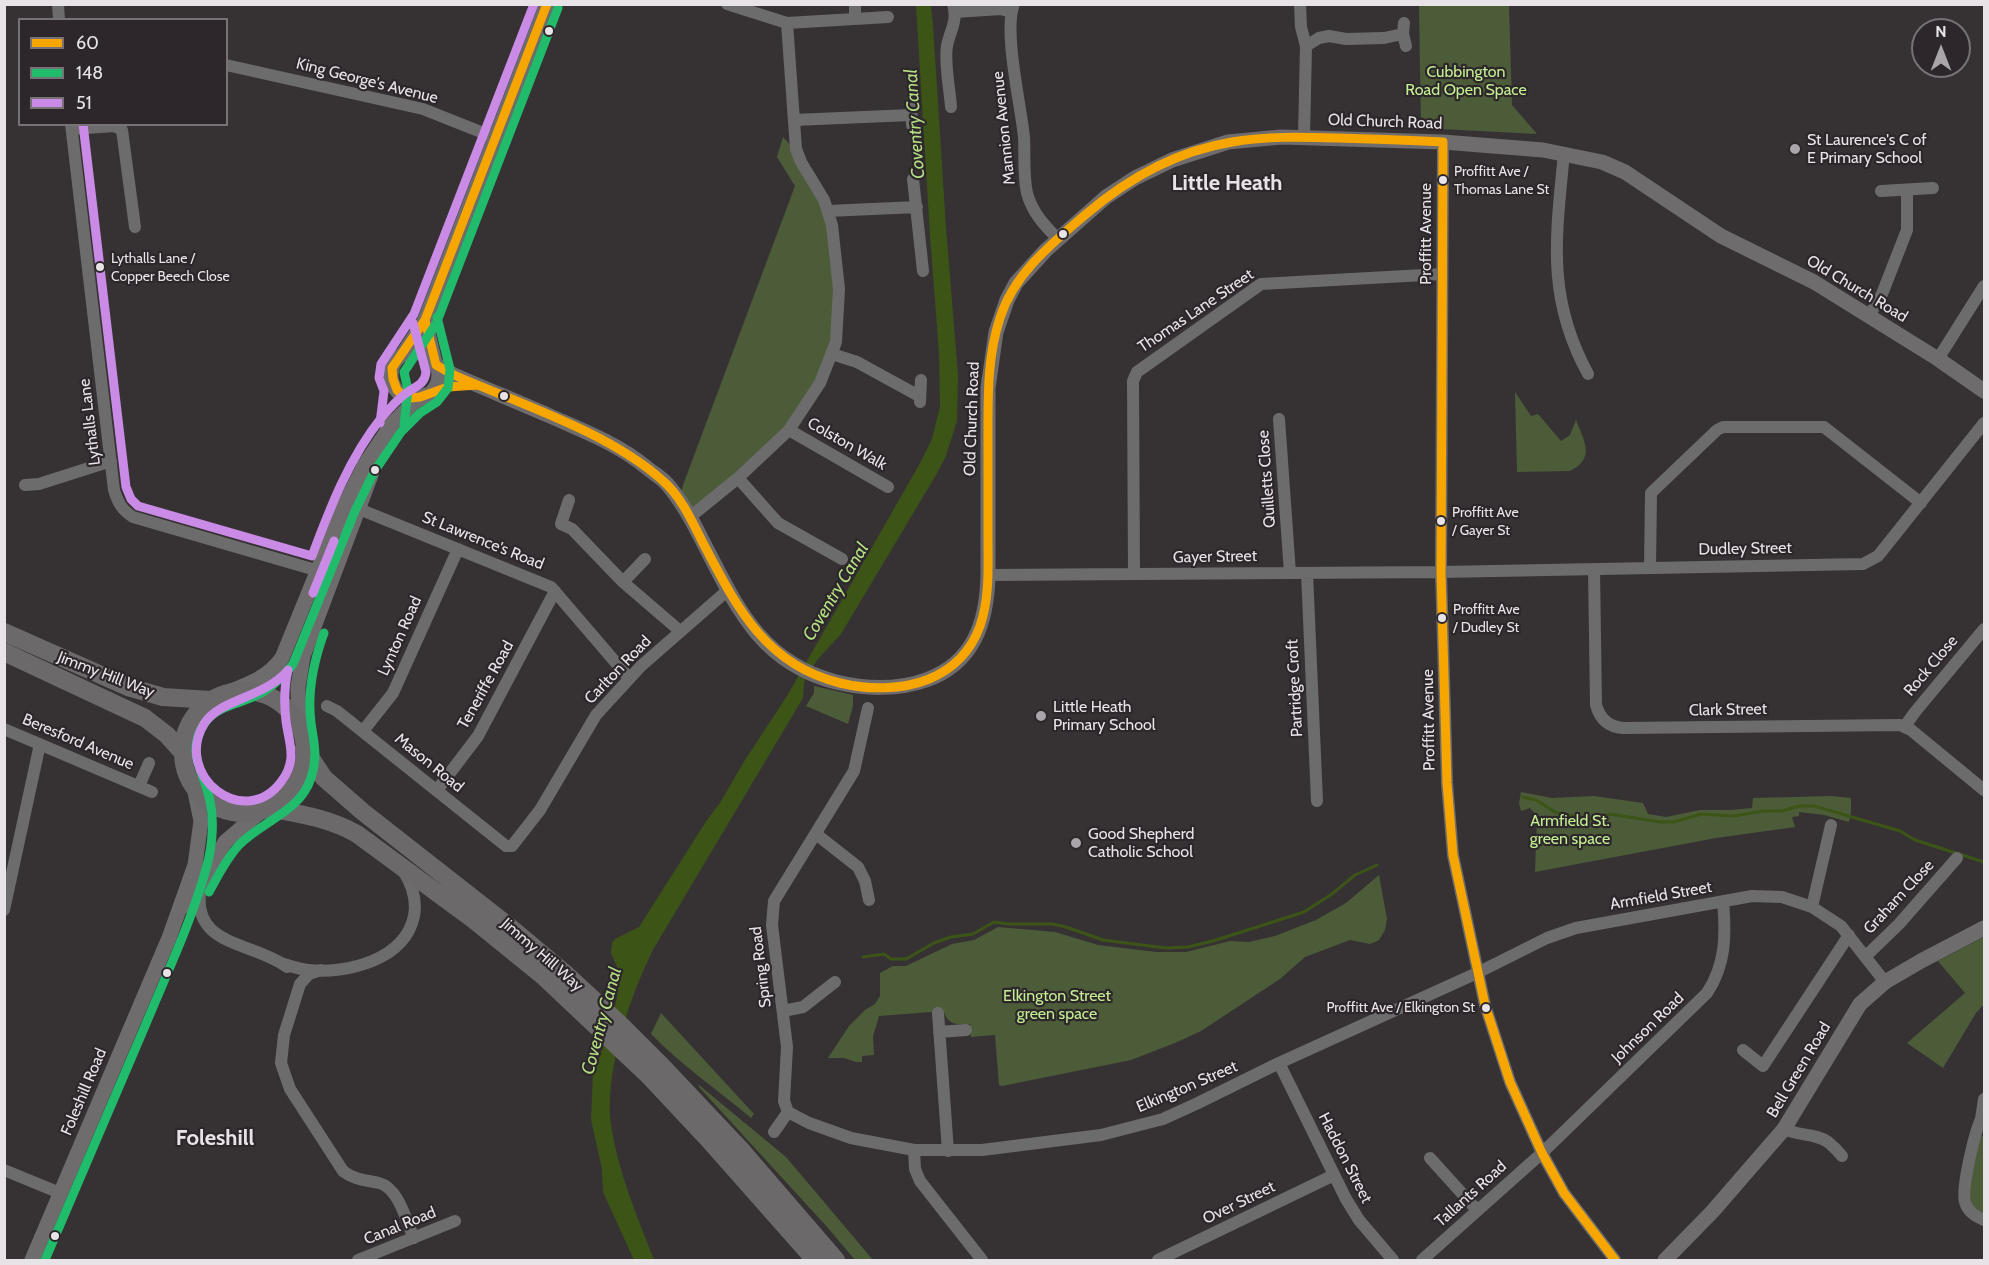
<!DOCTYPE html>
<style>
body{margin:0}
#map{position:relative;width:1989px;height:1265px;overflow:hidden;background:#363234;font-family:Cabin,sans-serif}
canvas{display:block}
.frame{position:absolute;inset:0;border:6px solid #e7e3e6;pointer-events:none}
.legend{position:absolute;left:18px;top:18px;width:210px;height:108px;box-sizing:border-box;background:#2d272b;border:2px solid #777276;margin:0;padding:8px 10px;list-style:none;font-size:18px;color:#e7e3e6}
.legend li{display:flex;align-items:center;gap:12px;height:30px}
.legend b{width:30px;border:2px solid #777276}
.north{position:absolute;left:1911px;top:18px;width:60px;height:60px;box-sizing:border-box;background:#2d272b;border:2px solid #777276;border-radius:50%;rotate:0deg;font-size:16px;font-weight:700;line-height:24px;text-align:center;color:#e7e3e6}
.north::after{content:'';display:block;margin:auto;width:21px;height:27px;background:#a9a5a8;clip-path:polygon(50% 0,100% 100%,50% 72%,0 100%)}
</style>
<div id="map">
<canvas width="1989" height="1265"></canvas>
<div class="frame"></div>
<ul class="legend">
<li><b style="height:8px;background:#f7a600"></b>60</li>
<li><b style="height:8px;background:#20bc6c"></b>148</li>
<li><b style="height:8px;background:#ca8be6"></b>51</li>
</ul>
<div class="north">N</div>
</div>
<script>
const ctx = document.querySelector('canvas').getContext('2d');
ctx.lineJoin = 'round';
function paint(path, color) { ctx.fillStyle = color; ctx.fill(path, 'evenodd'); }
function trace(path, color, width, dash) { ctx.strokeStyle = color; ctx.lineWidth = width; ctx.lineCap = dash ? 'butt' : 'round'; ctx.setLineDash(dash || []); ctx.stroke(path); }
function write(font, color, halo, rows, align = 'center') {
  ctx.font = font + ' Cabin,sans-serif'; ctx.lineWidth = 4.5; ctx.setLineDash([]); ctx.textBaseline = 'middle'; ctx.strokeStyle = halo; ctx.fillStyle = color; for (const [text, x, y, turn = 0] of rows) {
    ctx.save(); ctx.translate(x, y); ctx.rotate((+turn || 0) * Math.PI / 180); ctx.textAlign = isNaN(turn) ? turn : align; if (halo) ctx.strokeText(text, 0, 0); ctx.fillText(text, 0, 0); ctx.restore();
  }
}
const green = new Path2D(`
 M1419 5H1509L1512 105 1537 134 1421 128Z
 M783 137 794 149 823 204 836 263 830 354 795 417 691 514 681 494 683 485 795 186 777 157Z
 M1515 392 1531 416 1538 414 1561 441 1570 435 1576 420C1584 441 1596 458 1570 471L1517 472Z
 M814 686 853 695V706L848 724 806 706 814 693Z
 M1521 792 1552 798 1594 796 1643 803 1648 814 1666 817 1700 810H1731L1752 808 1753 798 1832 796 1851 798V812L1849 822 1824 815 1799 812V816L1792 817 1795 827 1716 838 1535 872 1537 816 1530 808 1521 811 1519 803Z
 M1379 875 1387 919 1385 930 1379 940 1370 944 1350 940 1305 957 1280 979 1201 1031 1175 1043 1131 1060 1002 1086 999 1085 995 1035 971 1037 970 1024C958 1025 948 1025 944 1012L938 1013 931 1012 879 1016 873 1036 874 1055 862 1056V1062H856L844 1058H828L849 1026 865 1010 875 1004 880 996V973L893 966H906L952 944 974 940 998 927 1055 932 1098 945 1156 952H1186L1230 941 1249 942 1275 936 1316 920 1346 903Z
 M1984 937V1004L1976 1013 1943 1068 1907 1043 1965 993 1938 961Z
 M661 1013 754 1114 751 1118C718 1090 681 1065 651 1034Z
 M699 1085 786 1157 873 1260H855L828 1228 699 1087Z
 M1984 1135V1215L1975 1211 1968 1194 1980 1137Z`);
const water = new Path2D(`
 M916 5H931L933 26 946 228 958 375 957 421 945 458 936 475 841 634 817 660 804 682 803 698 654 948C630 995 604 1072 611 1125 618 1172 637 1216 654 1260H634L603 1192 602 1169 591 1120 593 1073 603 1048 617 998 618 969 611 953 612 943 615 939 639 927 707 820 720 803 745 760 787 696 919 465 932 439 940 407 939 352 930 235Z`);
const stream = new Path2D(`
 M1522 797 1536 800 1555 812 1566 815 1591 819 1610 814 1660 822H1674L1701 814 1734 816 1763 811H1782L1799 806H1814L1900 831 1915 840 1984 862
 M863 957 884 954 891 959H906L934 943 951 937 973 934 994 922 1009 924H1053L1066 927 1103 940 1166 948 1188 947 1213 941 1304 912 1332 894 1355 875 1377 865`);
const minor = new Path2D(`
 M58 4 59 20
 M727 4 787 23 888 17
 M855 4V19
 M1014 4C1003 30 1021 106 1024 137 1025 155 1023 175 1027 193 1032 212 1044 225 1057 238
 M1300 4 1301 27 1306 46 1304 137
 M955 12 1001 9 1011 12
 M1404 23 1403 34 1406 46
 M1306 46 1319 38 1329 36 1346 39 1384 38 1403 34
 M226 65 423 109 496 138
 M911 103 912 125
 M951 107C950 91 944 61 947 46 950 30 958 22 953 4
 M794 120 911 115
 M71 124 114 490C118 503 122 510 133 517L319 571
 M72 129 114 126 122 130 135 227
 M1443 142 1441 572 1447 783 1453 855 1485 1005 1510 1082 1542 1153 1564 1193 1615 1260
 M1564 153C1556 237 1546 297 1588 374
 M913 179 923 271
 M1881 191 1933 188
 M828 211 917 207
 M1869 316 1882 294 1907 230V190
 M832 354 857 362 919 396
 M1938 359 1984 286
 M920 402 921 380
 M1279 419 1290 573
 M789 430 888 487
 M738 478 778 523 842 559
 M25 485 39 484 111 461
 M569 500 561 524 572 529 623 582 680 631
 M359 509 551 587 629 678
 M690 517 738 478 789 430 820 383 836 342 839 289 832 225 824 200 801 162 796 149 787 23
 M1650 568 1651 493 1717 430 1723 427H1824L1921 503
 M1594 569 1596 705C1600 719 1609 727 1623 728L1900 725 1911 730 1984 790
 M1307 573 1317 801
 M1134 574 1133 381 1137 372 1261 284 1442 274
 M988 575 1441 572 1863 564 1878 556 1984 423
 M623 582 645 559
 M327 706 337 711 506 846H512L540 810 596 715 641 666 728 590
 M1905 726 1915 712 1984 629
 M4 729 152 792
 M363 731 393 693 458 549
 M139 786 149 763
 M437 790 478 736 555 591
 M816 834 858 867 865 881 869 900
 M201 886C189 947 252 941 287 967
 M1812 907 1831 825
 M4 910 40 744
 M1865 957 1899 924 1957 858
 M281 963C290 966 298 969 308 970 347 974 405 960 414 916 417 900 412 885 404 872
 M321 970 309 974 300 984 284 1035 281 1063 290 1089 343 1171C354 1180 366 1180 379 1183 399 1188 406 1221 414 1238
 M783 1011 803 1007 835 982
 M938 1013 948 1151
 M939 1032 966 1030
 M1743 1050 1763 1066 1849 935
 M1279 1063 1346 1199 1359 1220 1393 1260
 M788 1112 809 1123 851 1138 914 1150H982L1101 1135 1163 1119 1198 1103 1279 1063 1477 973 1547 938 1576 928 1752 896 1782 897 1812 907 1841 926 1885 982
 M1981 1119 1984 1099
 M1984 1124 1981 1119C1975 1132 1961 1188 1965 1202 1968 1212 1975 1216 1984 1220
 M1784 1129C1798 1136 1815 1133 1828 1142 1833 1146 1838 1151 1842 1156
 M774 1132 788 1112 784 1101 787 1047 772 925 774 901 854 771 868 708
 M914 1150 915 1169 920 1181 982 1260
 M1430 1158 1477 1210
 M4 1170 60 1193
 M358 1260 455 1221
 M1158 1260 1334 1175
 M1422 1260 1542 1153 1707 993C1726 964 1726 935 1723 901`);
const major = new Path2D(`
 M425 320 435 363
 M391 375a24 24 0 1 1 48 0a24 24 0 1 1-48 0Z
 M403 354 425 320 547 4
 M436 365 454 375C486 389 518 402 550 416 584 431 618 444 646 467 653 473 662 478 667 484 681 500 692 520 701 538 735 603 758 662 836 682 865 689 898 690 926 680 974 663 987 622 988 575V388L996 332 1007 300 1016 283 1046 250 1106 197 1135 178 1172 160 1228 142 1281 137 1443 142 1543 150 1602 162 1625 172 1721 236 1814 282 1938 359 1984 391
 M231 691C252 683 269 676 282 658L344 506 364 466 392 424 413 403 426 395
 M299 724 298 687 303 656 371 475 378 453
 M188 906 225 842 260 812
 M32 1260 169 938 195 865 201 821 194 787
 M1665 1260 1712 1212 1784 1129 1860 1004 1885 982 1921 961 1984 928`);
const highway = new Path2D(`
 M4 632 128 687 163 697 211 700
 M4 652 145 718 167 735 184 754
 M183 752a61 61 0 1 1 122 0a61 61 0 1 1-122 0Z
 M304 748 324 778 363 812 506 924 568 976 622 1026 659 1063 743 1152 836 1260
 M269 808C300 814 329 818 357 834L474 920 543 976 650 1077 709 1140 815 1260`);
const bus1 = new Path2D(`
 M425 320 436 365 454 375C520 404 608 432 662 480 681 496 692 521 703 543 736 606 765 665 840 683 869 690 902 690 929 679 953 669 971 651 980 626 990 597 988 566 988 536 988 503 988 471 988 438 988 398 987 357 1000 318 1014 274 1051 244 1085 215 1127 179 1177 151 1232 142 1267 136 1302 137 1337 138 1373 139 1408 140 1443 142L1441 572 1447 783 1453 855 1485 1005 1510 1082 1542 1153 1564 1193 1615 1260
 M477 385 448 387 420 397 411 398 405 397 397 390 393 379 392 368 425 320 547 4`);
const bus2 = new Path2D(`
 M404 425 408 390 404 372 436 324 558 8
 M209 892C218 876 226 859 239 845 262 821 300 812 311 778 318 757 314 743 311 723 307 692 313 663 324 633
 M45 1260C78 1182 111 1104 145 1026 166 975 191 923 206 869 213 845 215 816 208 793 203 773 191 757 198 736 210 702 239 707 263 692 275 684 285 675 293 664L355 511 374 472 401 432 420 413 437 402 448 388 450 369 437 317`);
const bus3 = new Path2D(`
 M83 124 126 487 131 499 138 506 312 556C330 508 349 458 382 417 389 409 397 400 405 394 414 387 425 385 426 372L413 323
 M380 423 384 391 379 378 381 364 414 314 534 4
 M313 593 334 541
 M288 670C284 687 284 704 286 721 289 744 298 760 281 782 244 831 173 776 204 724 219 699 265 698 288 670Z`);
const markers = [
 [549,31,5,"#e7e3e6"],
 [1795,149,6,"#a9a5a8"],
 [1443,180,5,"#e7e3e6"],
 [1063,234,5,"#e7e3e6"],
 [100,267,5,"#e7e3e6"],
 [504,396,5,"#e7e3e6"],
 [375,470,5,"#e7e3e6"],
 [1441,521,5,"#e7e3e6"],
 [1442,618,5,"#e7e3e6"],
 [1041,716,6,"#a9a5a8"],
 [1076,843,6,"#a9a5a8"],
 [167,973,5,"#e7e3e6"],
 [1486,1008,5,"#e7e3e6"],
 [55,1236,5,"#e7e3e6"]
];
const busNames = [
 ["Proffitt Ave /",1454,172],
 ["Thomas Lane St",1454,190],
 ["Lythalls Lane /",111,259],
 ["Copper Beech Close",111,277],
 ["Proffitt Ave",1452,513],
 ["/ Gayer St",1452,531],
 ["Proffitt Ave",1453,610],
 ["/ Dudley St",1453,628],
 ["Proffitt Ave / Elkington St",1475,1008,"right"]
];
const parkNames = [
 ["Cubbington",1466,72],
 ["Road Open Space",1466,90],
 ["Armfield St.",1570,821],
 ["green space",1570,839],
 ["Elkington Street",1057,996],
 ["green space",1057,1014]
];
const streetNames = [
 ["King George's Avenue",367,81,14],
 ["Old Church Road",1385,122,2],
 ["Mannion Avenue",1004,128,-96],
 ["Proffitt Avenue",1426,234,-90],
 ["Old Church Road",1857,289,31],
 ["Thomas Lane Street",1196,311,-34],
 ["Old Church Road",972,419,-88],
 ["Lythalls Lane",90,422,-97],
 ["Colston Walk",847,444,30],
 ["Quilletts Close",1267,479,-94],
 ["St Lawrence's Road",483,541,22],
 ["Dudley Street",1745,549,-1],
 ["Gayer Street",1215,557,-1],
 ["Lynton Road",400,636,-66],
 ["Rock Close",1931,666,-50],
 ["Carlton Road",618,670,-46],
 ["Jimmy Hill Way",106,675,21],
 ["Teneriffe Road",486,685,-61],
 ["Partridge Croft",1295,688,-93],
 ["Clark Street",1728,710,-1],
 ["Proffitt Avenue",1429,720,-91],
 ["Beresford Avenue",78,742,23],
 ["Mason Road",429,763,39],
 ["Armfield Street",1661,896,-10],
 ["Graham Close",1899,897,-47],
 ["Jimmy Hill Way",542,955,41],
 ["Spring Road",761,967,-97],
 ["Johnson Road",1648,1028,-44],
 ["Bell Green Road",1799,1070,-59],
 ["Elkington Street",1187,1087,-23],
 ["Foleshill Road",84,1092,-67],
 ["Haddon Street",1345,1158,63],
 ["Tallants Road",1471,1194,-42],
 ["Over Street",1239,1203,-26],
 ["Canal Road",400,1226,-22]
];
const poiNames = [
 ["St Laurence's C of",1807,140],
 ["E Primary School",1807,158],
 ["Little Heath",1053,707],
 ["Primary School",1053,725],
 ["Good Shepherd",1088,834],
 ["Catholic School",1088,852]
];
const waterNames = [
 ["Coventry Canal",915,124,-94],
 ["Coventry Canal",836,592,-59],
 ["Coventry Canal",602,1021,-75]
];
const districtNames = [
 ["Little Heath",1227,184],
 ["Foleshill",215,1139]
];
paint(green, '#4c5c39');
paint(water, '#3c5517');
trace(stream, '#3c5517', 3);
trace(minor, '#6d6c6c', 12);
trace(major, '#6e6c6d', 15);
trace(highway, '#6c696a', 18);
trace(bus1, '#f7a600', 9);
trace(bus2, '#20bc6c', 9);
trace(bus3, '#ca8be6', 9);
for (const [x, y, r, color] of markers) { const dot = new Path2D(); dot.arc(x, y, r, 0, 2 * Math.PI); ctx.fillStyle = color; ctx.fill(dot); trace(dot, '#2d272b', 2); }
write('14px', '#e7e3e6', '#2d272b', busNames, 'left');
write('16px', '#c3ee91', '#2d272b', parkNames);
write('16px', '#e7e3e6', '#2d272b', streetNames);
write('16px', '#e7e3e6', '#2d272b', poiNames, 'left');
write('italic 18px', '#b4df82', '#2d272b', waterNames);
write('bold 22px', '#e7e3e6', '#2d272b', districtNames);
</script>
